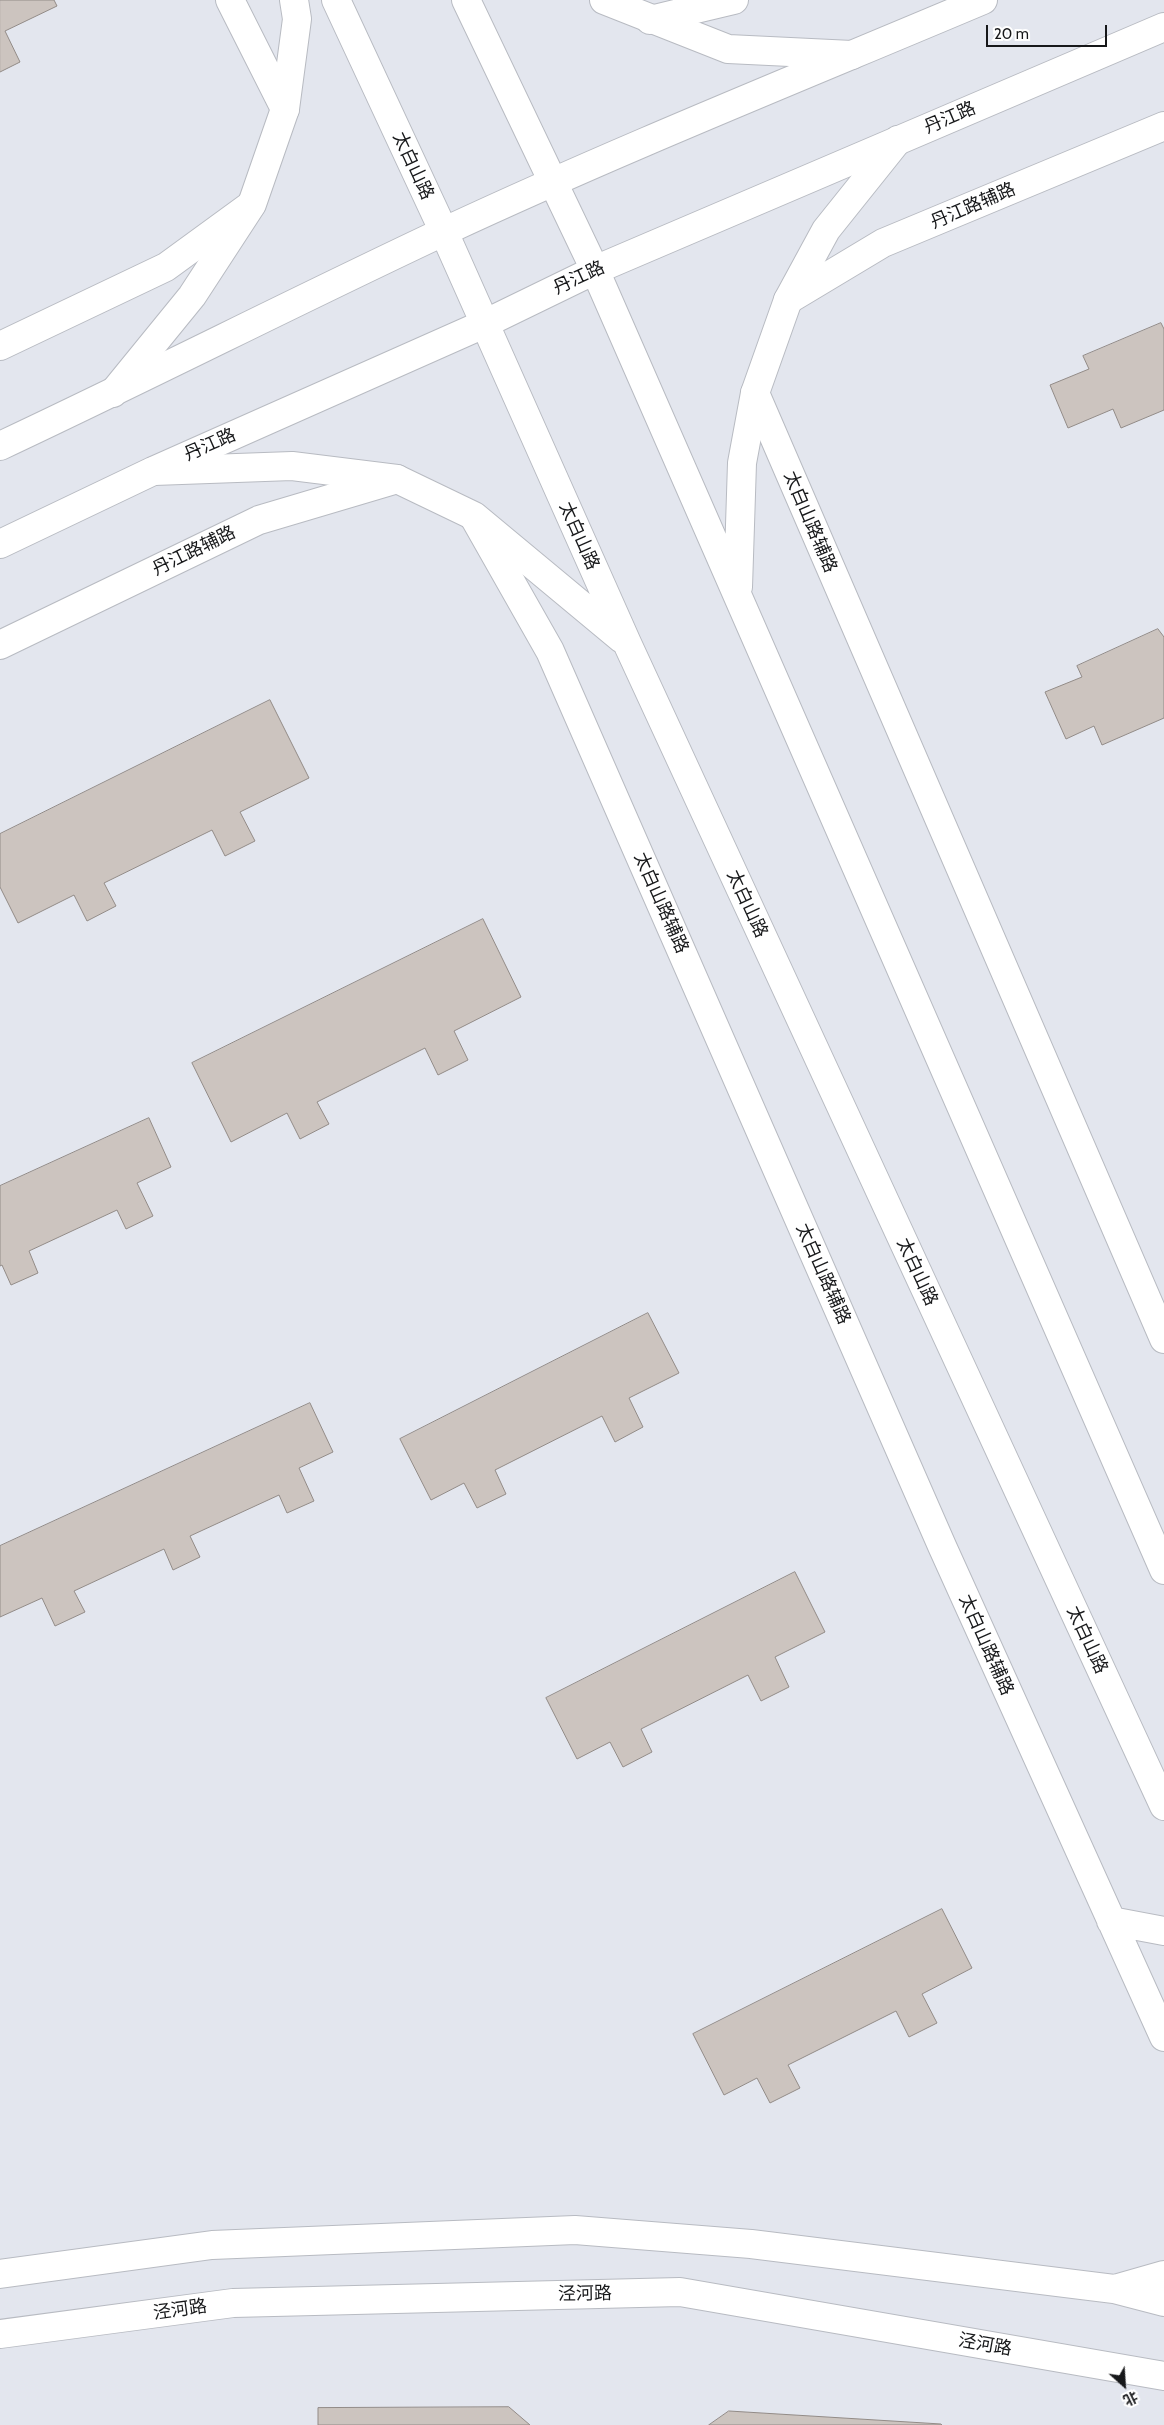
<!DOCTYPE html>
<meta charset="utf-8">
<style>
body{margin:0}
#map{position:relative;width:1164px;height:2425px;overflow:hidden;background:#e3e6ee;font-family:Cabin,"Noto Sans SC",sans-serif}
canvas{display:block}
.north{position:absolute;left:1099px;top:2360px;width:50px;height:50px;-webkit-text-stroke:4px #fff;paint-order:stroke;rotate:154deg;font-size:14px;font-weight:700;line-height:20px;text-align:center;color:#17181a}
.north::after{content:'';display:block;margin:auto;width:18px;height:22px;background:#17181a;clip-path:polygon(50% 0,100% 100%,50% 72%,0 100%)}
.scale{position:absolute;left:986px;top:25px;width:121px;height:22px;box-sizing:border-box;border:2px solid #17181a;border-top:0;padding-left:6px;font-size:15px;line-height:18px;white-space:nowrap;color:#17181a;-webkit-text-stroke:4px #fff;paint-order:stroke}
</style>
<div id="map">
<canvas width="1164" height="2425"></canvas>
<div class="north">北</div>
<div class="scale">20 m</div>
</div>
<script>
const ctx = document.querySelector('canvas').getContext('2d');
ctx.lineJoin = 'round';
function paint(path, color) { ctx.fillStyle = color; ctx.fill(path, 'evenodd'); }
function trace(path, color, width, dash) { ctx.strokeStyle = color; ctx.lineWidth = width; ctx.lineCap = dash ? 'butt' : 'round'; ctx.setLineDash(dash || []); ctx.stroke(path); }
function write(font, color, halo, rows, align = 'center') {
  ctx.font = font + ' Cabin,"Noto Sans SC",sans-serif'; ctx.lineWidth = 5; ctx.setLineDash([]); ctx.textBaseline = 'middle'; ctx.strokeStyle = halo; ctx.fillStyle = color; for (const [text, x, y, turn = 0] of rows) {
    ctx.save(); ctx.translate(x, y); ctx.rotate((+turn || 0) * Math.PI / 180); ctx.textAlign = isNaN(turn) ? turn : align; if (halo) ctx.strokeText(text, 0, 0); ctx.fillText(text, 0, 0); ctx.restore();
  }
}
const building = new Path2D(`
 M0 0H54L57 6 5 31 20 62 0 72Z
 M1161 323 1164 329V410L1121 428 1113 409 1068 428 1050 385 1089 369 1083 356Z
 M1158 629 1164 637V718L1102 745 1094 726 1066 739 1045 692 1082 677 1077 666Z
 M270 700 309 778 240 812 255 841 225 856 212 830 104 883 116 906 87 921 74 895 18 923 0 887V834Z
 M483 919 521 997 454 1031 468 1060 438 1075 425 1048 317 1102 329 1124 300 1139 287 1113 231 1142 192 1063Z
 M149 1118 171 1167 137 1183 153 1216 126 1229 117 1210 29 1251 38 1273 11 1285 2 1265 0 1266V1186Z
 M648 1313 679 1373 629 1398 643 1427 615 1442 602 1416 495 1470 506 1494 477 1508 464 1483 431 1500 400 1439Z
 M310 1403 333 1452 299 1468 314 1501 287 1513 279 1495 190 1536 200 1557 173 1570 164 1549 74 1591 85 1612 55 1626 42 1598 0 1617V1546Z
 M795 1572 825 1632 775 1657 789 1687 761 1701 748 1675 641 1729 652 1752 623 1767 610 1742 577 1759 546 1698Z
 M942 1909 972 1968 922 1994 937 2023 909 2037 896 2011 788 2065 800 2088 770 2103 757 2078 724 2095 693 2034Z
 M509 2407 530 2425H318V2408Z
 M729 2411 941 2424 942 2425H709Z`);
const street = new Path2D(`
 M230 0 285 109
 M650 20 734 0
 M788 300 883 243 1164 126
 M0 346 166 267 251 205
 M755 393 1164 1339
 M474 517 550 651 942 1546 1164 2037
 M0 645 259 520 397 479
 M1111 1921 1164 1931`);
const secondary = new Path2D(`
 M336 0 444 232 627 643 1164 1806
 M466 0 595 270 1164 1570
 M604 0 728 49 852 55
 M113 393 192 296 252 204 285 109 297 19 294 0
 M154 471 292 466 397 479 474 516 622 639
 M738 587 742 463 755 393 788 300 826 230 898 140
 M0 2274 212 2245 575 2230 751 2244 1114 2289 1164 2302
 M1115 2289 1164 2275
 M0 2334 233 2303 680 2292 1164 2376`);
const highway = new Path2D(`
 M0 446C149 376 296 301 445 231 621 149 803 76 983 0
 M0 544 153 471 484 324 595 270 1164 27`);
const streetNames = [
 ["丹江路",950,118,-23],
 ["太白山路",413,166,65],
 ["丹江路辅路",973,206,-23],
 ["丹江路",579,278,-25],
 ["丹江路",210,445,-24],
 ["太白山路辅路",810,522,67],
 ["太白山路",579,536,66],
 ["丹江路辅路",194,551,-26],
 ["太白山路辅路",661,903,66],
 ["太白山路",747,904,65],
 ["太白山路",917,1272,65],
 ["太白山路辅路",823,1274,66],
 ["太白山路",1087,1640,65],
 ["太白山路辅路",986,1645,66],
 ["泾河路",585,2294,-1],
 ["泾河路",180,2310,-8],
 ["泾河路",985,2345,10]
];
paint(building, '#ccc4bf');
trace(building, '#928b87', 1);
trace(street, '#b8bbc2', 30);
trace(secondary, '#b8bbc2', 30);
trace(highway, '#b8bbc2', 30);
trace(street, '#fff', 28);
trace(secondary, '#fff', 28);
trace(highway, '#fff', 28);
write('18px', '#17181a', '#fff', streetNames);
</script>
